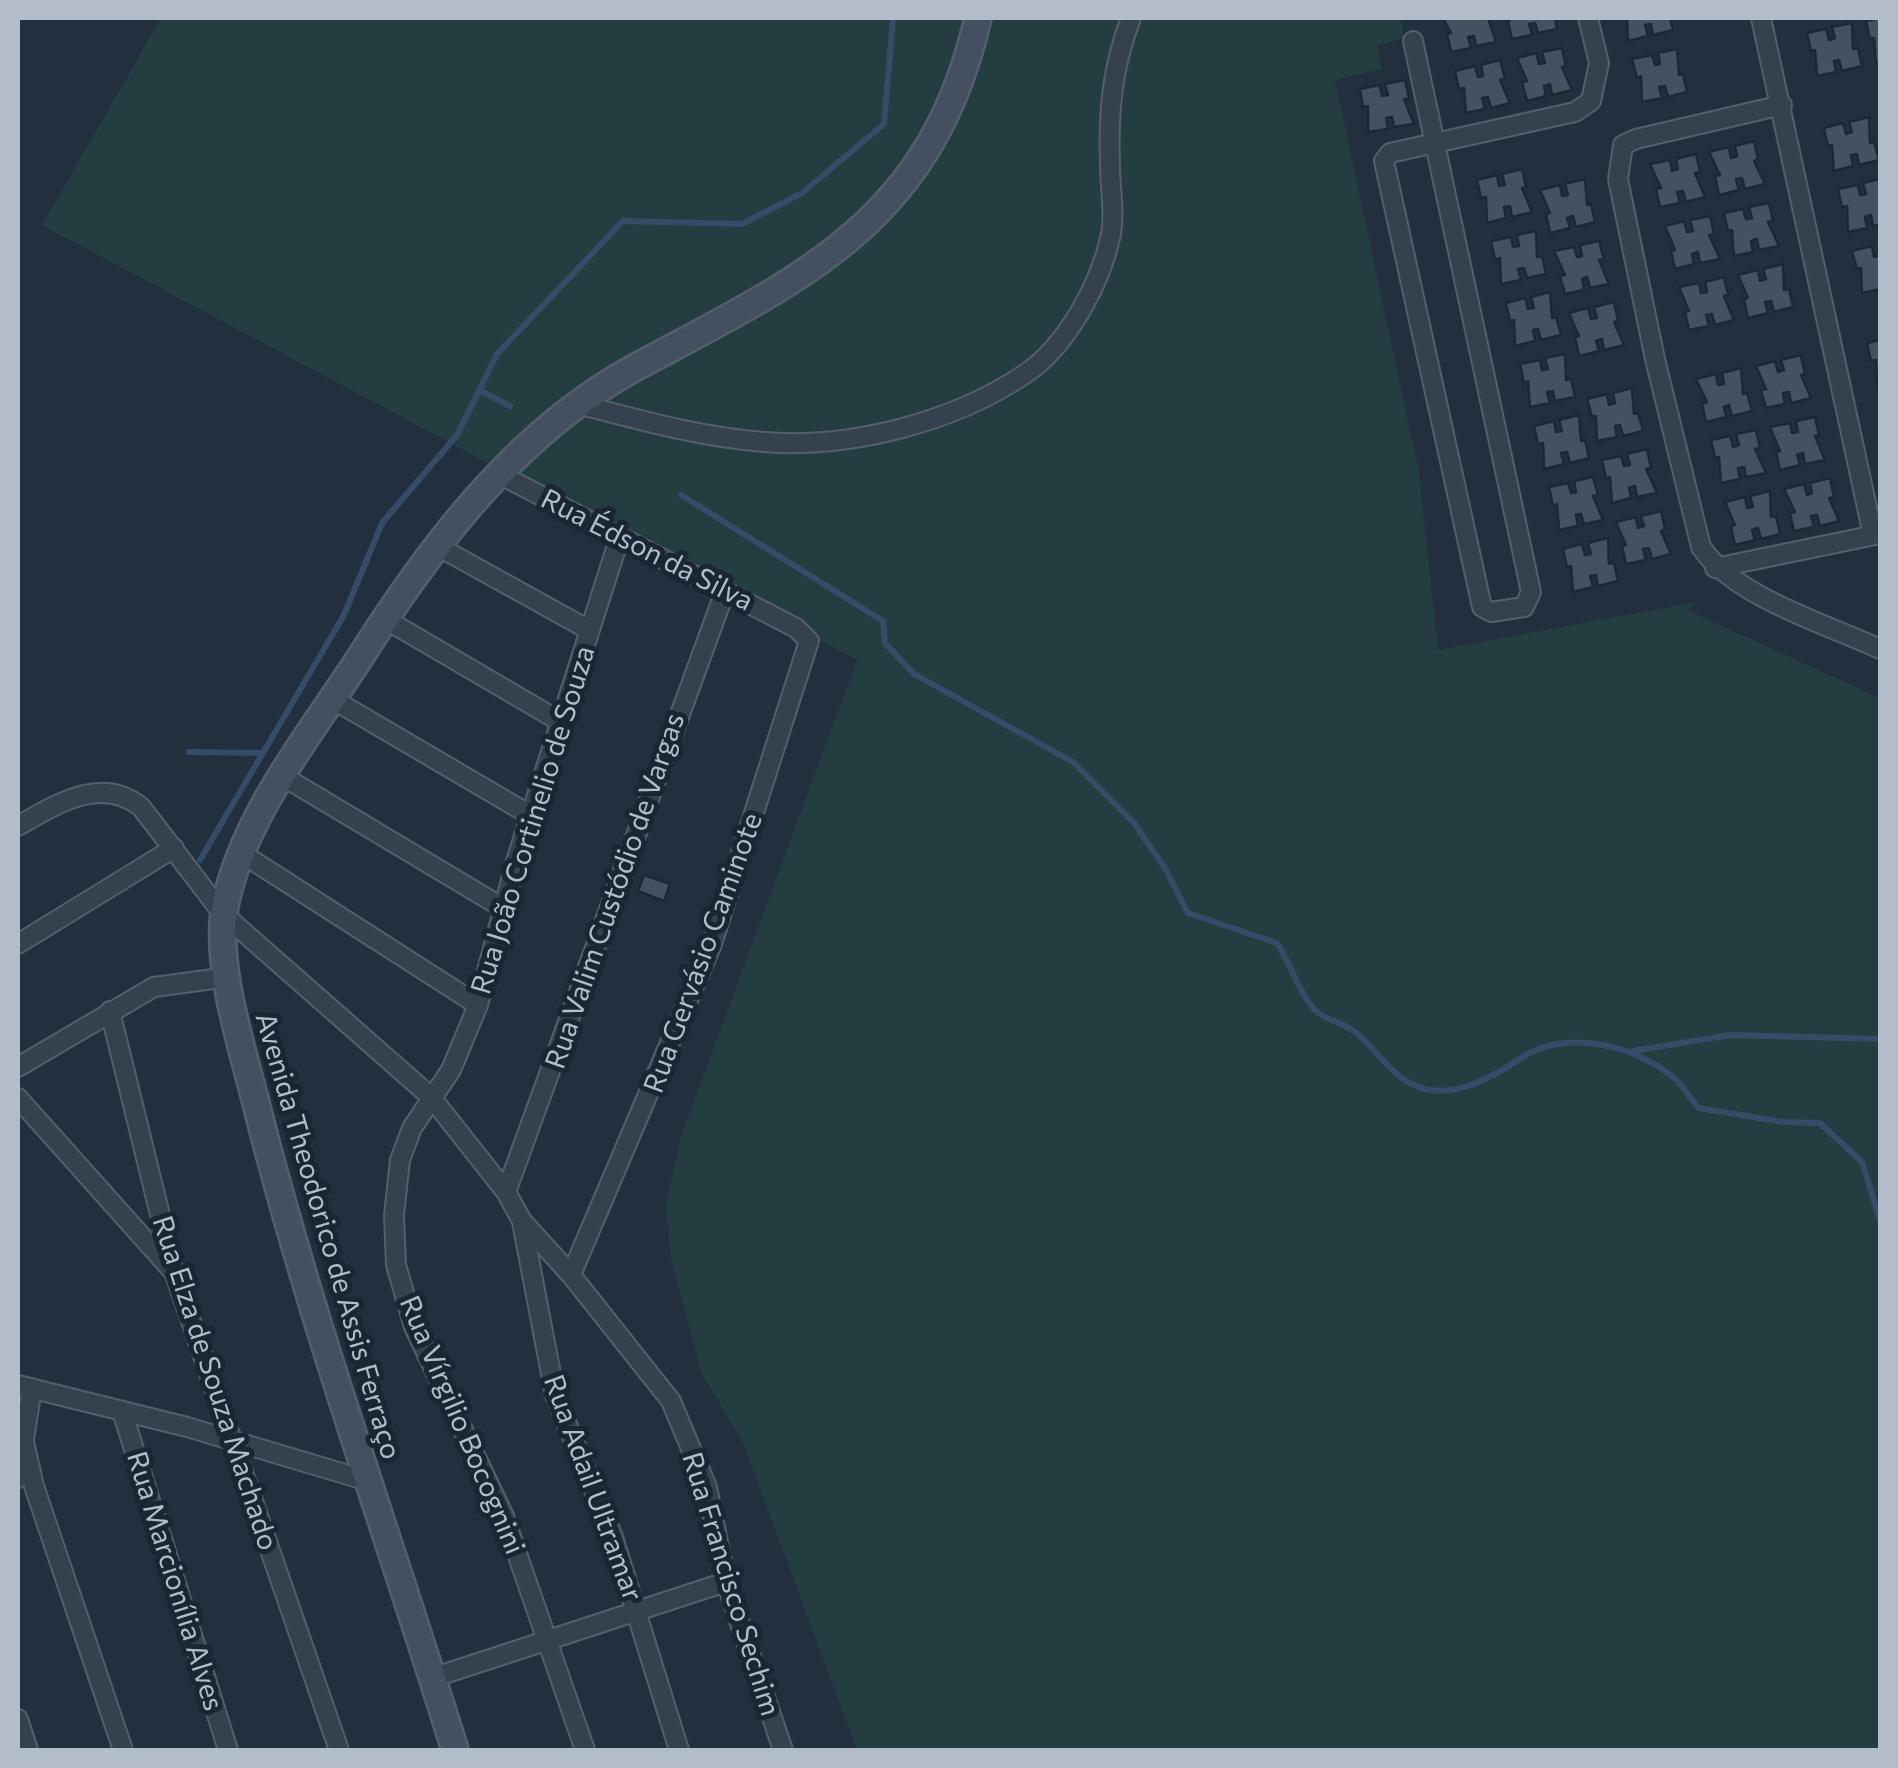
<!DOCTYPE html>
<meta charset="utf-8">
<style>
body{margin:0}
#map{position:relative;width:1898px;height:1768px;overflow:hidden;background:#222f3f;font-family:Commissioner,sans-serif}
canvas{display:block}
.frame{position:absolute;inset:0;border:20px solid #b2bcca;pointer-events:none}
</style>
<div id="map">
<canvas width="1898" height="1768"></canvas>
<div class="frame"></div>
</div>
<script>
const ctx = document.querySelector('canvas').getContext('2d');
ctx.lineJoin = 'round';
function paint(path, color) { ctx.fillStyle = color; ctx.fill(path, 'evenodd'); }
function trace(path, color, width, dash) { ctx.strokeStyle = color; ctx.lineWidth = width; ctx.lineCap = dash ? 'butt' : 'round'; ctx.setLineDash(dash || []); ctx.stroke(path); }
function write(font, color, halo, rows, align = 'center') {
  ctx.font = font + ' Commissioner,sans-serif'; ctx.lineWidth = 10; ctx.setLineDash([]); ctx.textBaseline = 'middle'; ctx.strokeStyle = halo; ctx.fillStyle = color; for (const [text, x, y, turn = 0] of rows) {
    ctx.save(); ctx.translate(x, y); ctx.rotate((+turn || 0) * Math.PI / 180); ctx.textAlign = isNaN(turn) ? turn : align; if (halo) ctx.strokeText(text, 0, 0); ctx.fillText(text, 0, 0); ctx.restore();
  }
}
const green = new Path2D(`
 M161 18H1401L1404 38 1377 46 1382 69 1335 80 1419 473 1438 650 1696 602 1689 611 1880 698V1750H857L743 1443 701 1372 671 1259 666 1204 681 1136 857 660 42 225Z`);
const stream = new Path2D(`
 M479 390 510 406
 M681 495 883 621 885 643 914 674 1073 762 1134 823 1165 868 1188 913 1277 943C1290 963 1299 993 1315 1010 1326 1021 1343 1022 1355 1032 1378 1050 1394 1082 1425 1089 1457 1097 1493 1077 1518 1060 1564 1028 1634 1044 1674 1078 1684 1086 1690 1099 1699 1108L1783 1122 1820 1123 1862 1162 1880 1220
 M189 752 262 753
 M200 860 344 615 382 523 457 435 497 354 623 221 742 224 802 193 884 124 893 18
 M1633 1051 1730 1035 1880 1039`);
const building = new Path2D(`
 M1443 18H1488L1496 42 1476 46 1474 36 1468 37 1471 48 1451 52 1447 34 1451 33Z
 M1512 18H1555L1557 29 1538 33 1535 23 1529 24 1532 35 1512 39 1508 21Z
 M1627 18H1670L1673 30 1653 35 1651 24 1645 25 1648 36 1628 41Z
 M1880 18V62L1876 64 1874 38 1870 39 1866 21Z
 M1852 23 1853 49 1858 48 1862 66 1842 71 1839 60 1834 61 1836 72 1817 76 1815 50 1811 51 1807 33 1826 29 1829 40 1835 38 1832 27Z
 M1562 48 1566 66 1562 67 1572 90 1552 95 1550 84 1544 86 1546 96 1527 101 1522 82 1527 81 1517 58 1536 53 1539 64 1545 63 1542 52Z
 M1677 49 1679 75 1683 74 1687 92 1668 97 1665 86 1659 87 1662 98 1642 102 1641 76 1637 78 1632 59 1652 55 1655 65 1660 64 1658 53Z
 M1500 60 1505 79 1500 80 1510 103 1491 108 1488 97 1482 98 1485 109 1466 113 1464 88 1459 89 1455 71 1475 66 1478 77 1483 76 1481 65Z
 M1405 80 1409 99H1404L1414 124 1394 127 1392 117 1386 118 1388 129 1368 132V106L1363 107 1360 89 1380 85 1382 96 1388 95 1385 84Z
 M1869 117 1870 143 1874 142 1879 160 1859 165 1857 154 1851 155 1853 166 1834 171 1832 145 1828 146 1824 128 1843 123 1846 134 1852 132 1849 122Z
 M1754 141 1758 159 1754 161 1765 184 1745 189 1742 178 1736 179 1739 190 1719 195 1715 176 1720 175 1709 152 1729 147 1731 158 1737 156 1735 146Z
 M1696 154 1700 172 1695 173 1705 197 1686 202 1683 191 1677 192 1680 203 1660 207 1656 189 1661 188 1650 164 1670 160 1672 171 1678 169 1676 159Z
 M1522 169 1526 187 1522 188 1532 212 1512 217 1510 206 1504 207 1506 218 1487 223 1486 197 1481 198 1477 180 1497 175 1499 186 1505 185 1502 174Z
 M1585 179 1587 205 1591 204 1595 222 1576 227 1573 216 1567 218 1570 228 1550 233 1546 214 1550 213 1540 190 1560 185 1562 196 1568 195 1565 184Z
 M1880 179V225L1873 226 1871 215 1865 217 1867 228 1848 232 1847 206 1842 207 1838 189 1858 185 1860 195 1866 194 1863 183Z
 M1769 203 1773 221 1768 222 1779 246 1759 250 1757 239 1751 241 1753 252 1734 256 1732 230 1728 231 1724 213 1743 209 1746 219 1752 218 1749 207Z
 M1710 216 1714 234 1709 235 1720 259 1700 263 1698 252 1692 254 1694 264 1675 269 1671 251 1675 250 1665 226 1684 221 1687 232 1693 231 1690 220Z
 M1536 231 1537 257 1542 256 1546 274 1527 278 1524 268 1518 269 1521 280 1501 284 1500 258 1495 260 1491 241 1511 237 1513 247 1519 246 1517 235Z
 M1599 241 1604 259 1599 260 1609 284 1590 288 1587 277 1582 279 1584 290 1565 294 1560 276 1565 275 1554 251 1574 247 1577 257 1582 256 1580 245Z
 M1880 244V289L1862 293 1861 268 1857 269 1852 251 1872 246 1874 257 1880 255Z
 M1783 264 1784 290 1789 289 1793 307 1774 312 1771 301 1765 302 1768 313 1748 318 1744 299 1748 298 1738 275 1758 270 1760 281 1766 279 1763 269Z
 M1724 277 1728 295 1724 296 1734 320 1715 325 1712 314 1706 315 1709 326 1689 330 1685 312 1689 311 1679 287 1699 283 1701 293 1707 292 1705 282Z
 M1550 292 1552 318 1556 317 1561 335 1541 340 1538 329 1533 330 1535 341 1515 346 1514 320 1510 321 1506 303 1525 298 1528 309 1534 308 1531 297Z
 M1614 302 1618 320 1614 322 1624 345 1604 350 1602 339 1596 341 1599 351 1579 356 1575 337 1579 336 1569 313 1588 308 1591 319 1597 318 1594 307Z
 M1880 340V385L1877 386 1876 360 1871 361 1867 343Z
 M1565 354 1566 380 1571 379 1575 397 1555 401 1553 391 1547 392 1550 403 1530 407 1528 381 1524 383 1520 364 1540 360 1542 370 1548 369 1545 358Z
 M1801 355 1805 374 1801 375 1811 398 1791 403 1789 392 1783 393 1785 404 1766 408 1761 390 1766 389 1756 366 1775 361 1778 372 1784 370 1781 360Z
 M1741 368 1743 394 1747 393 1752 411 1732 416 1729 405 1724 407 1726 417 1706 422 1702 404 1707 402 1696 379 1716 374 1718 385 1724 384 1722 373Z
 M1632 388 1634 414 1638 413 1643 431 1623 436 1620 425 1615 426 1617 437 1597 441 1596 416 1592 417 1587 399 1607 394 1609 405 1615 403 1613 393Z
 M1579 415 1581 441 1585 440 1589 458 1570 463 1567 452 1561 453 1564 464 1544 469 1543 443 1538 444 1534 426 1554 421 1556 432 1562 431 1559 420Z
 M1815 417 1819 435 1815 436 1825 460 1805 464 1803 453 1797 455 1800 465 1780 470 1776 452 1780 451 1770 427 1790 423 1792 433 1798 432 1796 421Z
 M1756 430 1760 448 1755 449 1766 473 1746 477 1744 467 1738 468 1740 479 1721 483 1719 457 1715 458 1711 440 1730 436 1733 447 1739 445 1736 434Z
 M1647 449 1651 468 1646 469 1657 493 1637 497 1635 486 1629 488 1631 498 1612 503 1610 477 1606 478 1602 460 1621 456 1624 466 1630 465 1627 454Z
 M1593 477 1598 495 1593 496 1603 520 1584 524 1581 514 1576 515 1578 526 1559 530 1557 504 1553 506 1549 487 1568 483 1571 493 1576 492 1574 481Z
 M1830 478 1834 497 1829 498 1839 521 1820 526 1817 515 1811 516 1814 527 1794 531 1790 513 1795 512 1784 489 1804 484 1807 495 1812 493 1810 483Z
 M1770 491 1771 517 1776 516 1780 534 1761 539 1758 528 1752 530 1755 540 1735 545 1731 527 1735 525 1725 502 1745 497 1747 508 1753 507 1750 496Z
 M1661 511 1665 529 1661 531 1671 554 1652 559 1649 548 1643 549 1646 560 1626 564 1622 546 1626 545 1616 522 1636 517 1638 528 1644 526 1641 516Z
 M1608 538 1609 564 1614 563 1618 581 1598 586 1596 575 1590 576 1593 587 1573 592 1571 566 1567 567 1563 549 1582 544 1585 555 1591 554 1588 543Z
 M644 875 670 884 664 901 638 891Z`);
const street = new Path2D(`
 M1761 18 1873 535
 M1413 41 1531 592 1524 607 1491 612 1482 607 1384 161 1390 153 1575 112 1591 101 1599 63 1588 18
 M1782 105 1636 139 1623 145 1618 179 1655 359 1701 547C1733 596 1826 624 1880 649
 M578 404C640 420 700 437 764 442 850 449 954 422 1025 374 1067 346 1101 283 1111 234 1115 213 1110 187 1110 166 1108 112 1112 68 1131 18
 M497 473 796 628 809 641 712 944 571 1275
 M439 547 589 630
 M1715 568 1880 534
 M385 619 561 722
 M334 700 530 815
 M284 777 503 908
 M18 826C57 804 101 775 141 807L223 914 431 1097 506 1192 522 1221 571 1275 671 1401 707 1487 726 1582 783 1750
 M241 853 478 1005
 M18 944 174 848
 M110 1011 174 1272 339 1750
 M18 1067 154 987 228 977
 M18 1098 170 1268
 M506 1192 725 591
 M522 1222 555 1395 613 1537 679 1750
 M18 1385 187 1427 365 1480
 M122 1411 228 1750
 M22 1433 34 1486 123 1750
 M18 1478 32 1388
 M432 1678 726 1582
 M18 1719 28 1750
 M585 1750 504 1516 414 1327 396 1265 394 1215 400 1160 412 1128 451 1070 478 1005 516 861 620 536`);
const secondary = new Path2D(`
 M455 1750C389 1537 313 1328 258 1111 244 1053 214 966 225 906 244 810 319 724 370 642 439 535 522 429 636 367 806 276 931 222 978 18`);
const streetNames = [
 ["Rua Édson da Silva",647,550,27],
 ["Rua João Cortinelio de Souza",533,820,-73],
 ["Rua Valim Custódio de Vargas",615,891,-71],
 ["Rua Gervásio Caminote",703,953,-70],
 ["Avenida Theodorico de Assis Ferraço",328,1236,74],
 ["Rua Elza de Souza Machado",215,1383,72],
 ["Rua Vírgilio Bocognini",462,1425,67],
 ["Rua Adail Ultramar",593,1488,70],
 ["Rua Marcionília Alves",175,1581,73],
 ["Rua Francisco Sechim",731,1584,73]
];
paint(green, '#243d40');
trace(stream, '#354b67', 6);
paint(building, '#435163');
trace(building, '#1d2836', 2.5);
trace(street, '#545f6d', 22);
trace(secondary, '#545f6d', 30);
trace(street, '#36414f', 18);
trace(secondary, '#445062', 25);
write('28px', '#b2bcca', '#1b2634', streetNames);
</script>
